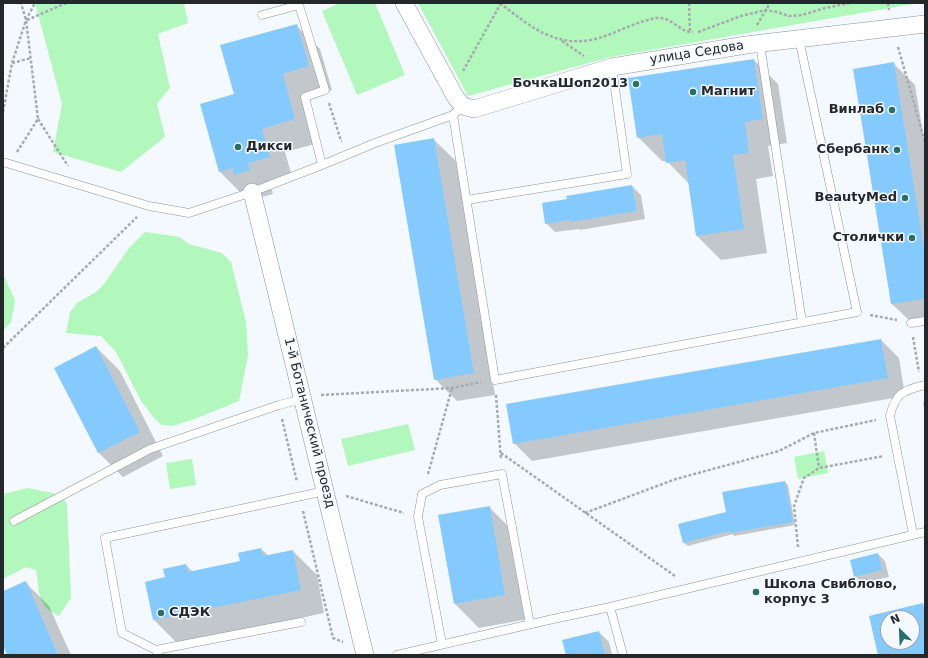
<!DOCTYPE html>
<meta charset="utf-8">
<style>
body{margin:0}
#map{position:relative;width:928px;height:658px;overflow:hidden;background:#f3f9fe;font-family:"DejaVu Sans",sans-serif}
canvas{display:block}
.frame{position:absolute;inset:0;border:4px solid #25282a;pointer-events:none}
.north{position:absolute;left:880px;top:610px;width:40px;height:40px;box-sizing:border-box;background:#f3f9fe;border:1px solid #a1a5a9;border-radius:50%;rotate:336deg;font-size:11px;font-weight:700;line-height:16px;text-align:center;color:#25282a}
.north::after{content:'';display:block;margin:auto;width:14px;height:18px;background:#287067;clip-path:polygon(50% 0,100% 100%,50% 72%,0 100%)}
</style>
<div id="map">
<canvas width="928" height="658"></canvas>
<div class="frame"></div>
<div class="north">N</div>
</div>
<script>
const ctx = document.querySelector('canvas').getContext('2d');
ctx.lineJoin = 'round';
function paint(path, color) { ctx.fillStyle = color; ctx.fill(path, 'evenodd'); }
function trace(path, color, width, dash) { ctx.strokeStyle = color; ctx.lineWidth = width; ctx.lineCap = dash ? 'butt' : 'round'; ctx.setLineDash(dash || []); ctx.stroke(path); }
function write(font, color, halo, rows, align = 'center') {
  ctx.font = font + ' "DejaVu Sans",sans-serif'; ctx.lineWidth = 3; ctx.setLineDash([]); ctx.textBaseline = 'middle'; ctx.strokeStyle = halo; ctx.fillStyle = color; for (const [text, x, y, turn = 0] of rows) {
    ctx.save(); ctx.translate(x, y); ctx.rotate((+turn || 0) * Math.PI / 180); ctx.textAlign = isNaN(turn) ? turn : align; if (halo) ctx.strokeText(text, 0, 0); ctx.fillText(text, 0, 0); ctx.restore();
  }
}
const green = new Path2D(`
 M35 3H184L188 23 158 34 170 88 157 104 165 137 121 172 53 152 62 104Z
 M340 3H375L405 75 357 95 322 11Z
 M418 3H918L611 57 468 96Z
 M145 232 180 237 189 244 222 253 231 262 246 322 248 355 239 401 197 418 173 426 162 425 154 418 141 401 116 352 101 336 66 333 70 312 77 303 96 292 104 284 129 248Z
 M3 274 15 300 11 322 3 331Z
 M408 424 415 450 348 466 341 439Z
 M824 451 828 473 798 479 794 457Z
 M192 459 196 485 170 489 166 463Z
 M28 488 62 495 67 505 71 598 59 616C36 606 40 592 36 570L26 567 3 579V494Z`);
const shadow = new Path2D(`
 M296 25 320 49 332 90 306 97 319 143 285 152 293 180 271 187 273 194 259 198 244 196 220 172 235 95Z
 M754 60 778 84 787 143 768 146 773 176 756 179 767 253 721 260 697 236 690 185 667 161H662L638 137Z
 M893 63 915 85 925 146V324L914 325 892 304Z
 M434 140 456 161 495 395 457 401 435 379Z
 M632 186 641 195 645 219 580 230 579 229 555 232 546 223Z
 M881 340 899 358 905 396 532 461 514 443Z
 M96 347 120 371 163 456 123 477 99 453 56 368Z
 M923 402H925V414Z
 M785 482 788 485 795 525 734 536 733 534 688 546 684 543 680 525 727 512Z
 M489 507 513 531 528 619 479 628 455 604 439 516Z
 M261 549 269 556 293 551 317 575 324 613 178 644 154 620 166 578 186 565 193 572 241 562Z
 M878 554 885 561 889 577 862 583 855 576Z
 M25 582 49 606 71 655H9L3 642V592Z
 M599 632 609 642 612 655H567Z`);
const building = new Path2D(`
 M297 24 309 66 283 74 295 119 262 129 270 157 248 163 250 170 234 175 233 168 219 172 200 104 234 94 220 45Z
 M754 59 763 119 745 122 749 153 733 155 744 229 696 236 685 160 666 163 662 134 637 138 628 78Z
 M894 62 925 255V299L891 304 853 69Z
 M434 138 474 373 434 380 394 145Z
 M632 185 637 211 570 222V220L545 224 542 203 567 199 566 196Z
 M881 339 888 378 513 444 506 404Z
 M96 346 140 432 98 453 54 368Z
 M785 481 793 522 730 533 729 531 683 543 678 524 726 512 722 492Z
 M490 506 505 595 454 604 438 515Z
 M261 548 263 556 293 550 301 590 153 620 145 582 165 577 163 569 186 564 188 572 240 561 238 553Z
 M878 553 882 570 854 577 850 560Z
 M26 581 58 655H7L3 645V591Z
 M923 603 925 613V655H878L869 616ZM888 618H912V642H888Z
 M599 631 605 655H566L562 640Z`);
const path = new Path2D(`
 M500 3C531 27 557 50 599 38 619 32 637 21 657 18 671 16 680 33 693 32
 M689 3 690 33
 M880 3H889
 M888 3 889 10
 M27 20 66 3
 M757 25 770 3
 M698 32 741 16 766 10 777 12 789 16 802 15 825 8 850 3
 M562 41 584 56
 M898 47 925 142
 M12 63 26 20 35 3
 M463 71 501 3
 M329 103 341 141H342
 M3 112 12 63 31 58
 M38 119 68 166
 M17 152 38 119 26 20 21 3
 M870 315 897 320
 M913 337 919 372
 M3 348 137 217
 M321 395 452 388 481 382
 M496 395 501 460
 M282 419 297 482
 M814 433 819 468
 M501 453 675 576
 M428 474 452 388
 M346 496 404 513
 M303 511 333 638 343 642
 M585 513 676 479 779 451 814 433 876 420
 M798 547 794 506 804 478 819 468 884 456`);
const lane = new Path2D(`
 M262 15 299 5 325 90 305 97 322 165
 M760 44 802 322
 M453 115 495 380 857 312 799 39
 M3 162 149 206 189 213 252 192 322 165 375 143 453 115 456 112
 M467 200 627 174 612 67
 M911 323 925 321
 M14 521 150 449 279 405 303 399
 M913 534 890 416C895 394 903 390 925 385
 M610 607 623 655
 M442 644 418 517 422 494 440 485 502 474 530 624
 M156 650 122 633 105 538 325 491
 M158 655 156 650 301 622
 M397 655 553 619 610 607 925 532`);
const street = new Path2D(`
 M404 3 456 98 463 106 474 109 612 67 746 45 925 24
 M252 192 365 655`);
const markers = [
 [636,84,4,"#287067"],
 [693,92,4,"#287067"],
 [892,110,4,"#287067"],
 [238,147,4,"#287067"],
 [897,150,4,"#287067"],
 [905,198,4,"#287067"],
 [912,238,4,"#287067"],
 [756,592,4,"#287067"],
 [161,613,4,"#287067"]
];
const streetNames = [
 ["улица Седова",697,53,-9],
 ["1-й Ботанический проезд",309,423,76]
];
const poiNames = [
 ["БочкаШоп2013",628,84],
 ["Магнит",701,92,"left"],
 ["Винлаб",884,110],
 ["Дикси",246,147,"left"],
 ["Сбербанк",889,150],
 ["BeautyMed",897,198],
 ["Столички",904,238],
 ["Школа Свиблово,",764,585,"left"],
 ["корпус 3",764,600,"left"],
 ["СДЭК",169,613,"left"]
];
paint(green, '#b2f7bc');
paint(shadow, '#0003');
paint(building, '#85caff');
trace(lane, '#8d9499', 9);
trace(street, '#8d9499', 18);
trace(path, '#a6abaf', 2.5, [3, 2]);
trace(lane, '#fff', 8);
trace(street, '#fff', 17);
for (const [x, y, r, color] of markers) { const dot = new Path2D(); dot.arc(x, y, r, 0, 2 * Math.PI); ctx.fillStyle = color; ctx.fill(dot); trace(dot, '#f3f9fe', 1.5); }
write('13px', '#25282a', '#f3f9fe', streetNames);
write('bold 13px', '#25282a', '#f3f9fe', poiNames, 'right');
</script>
